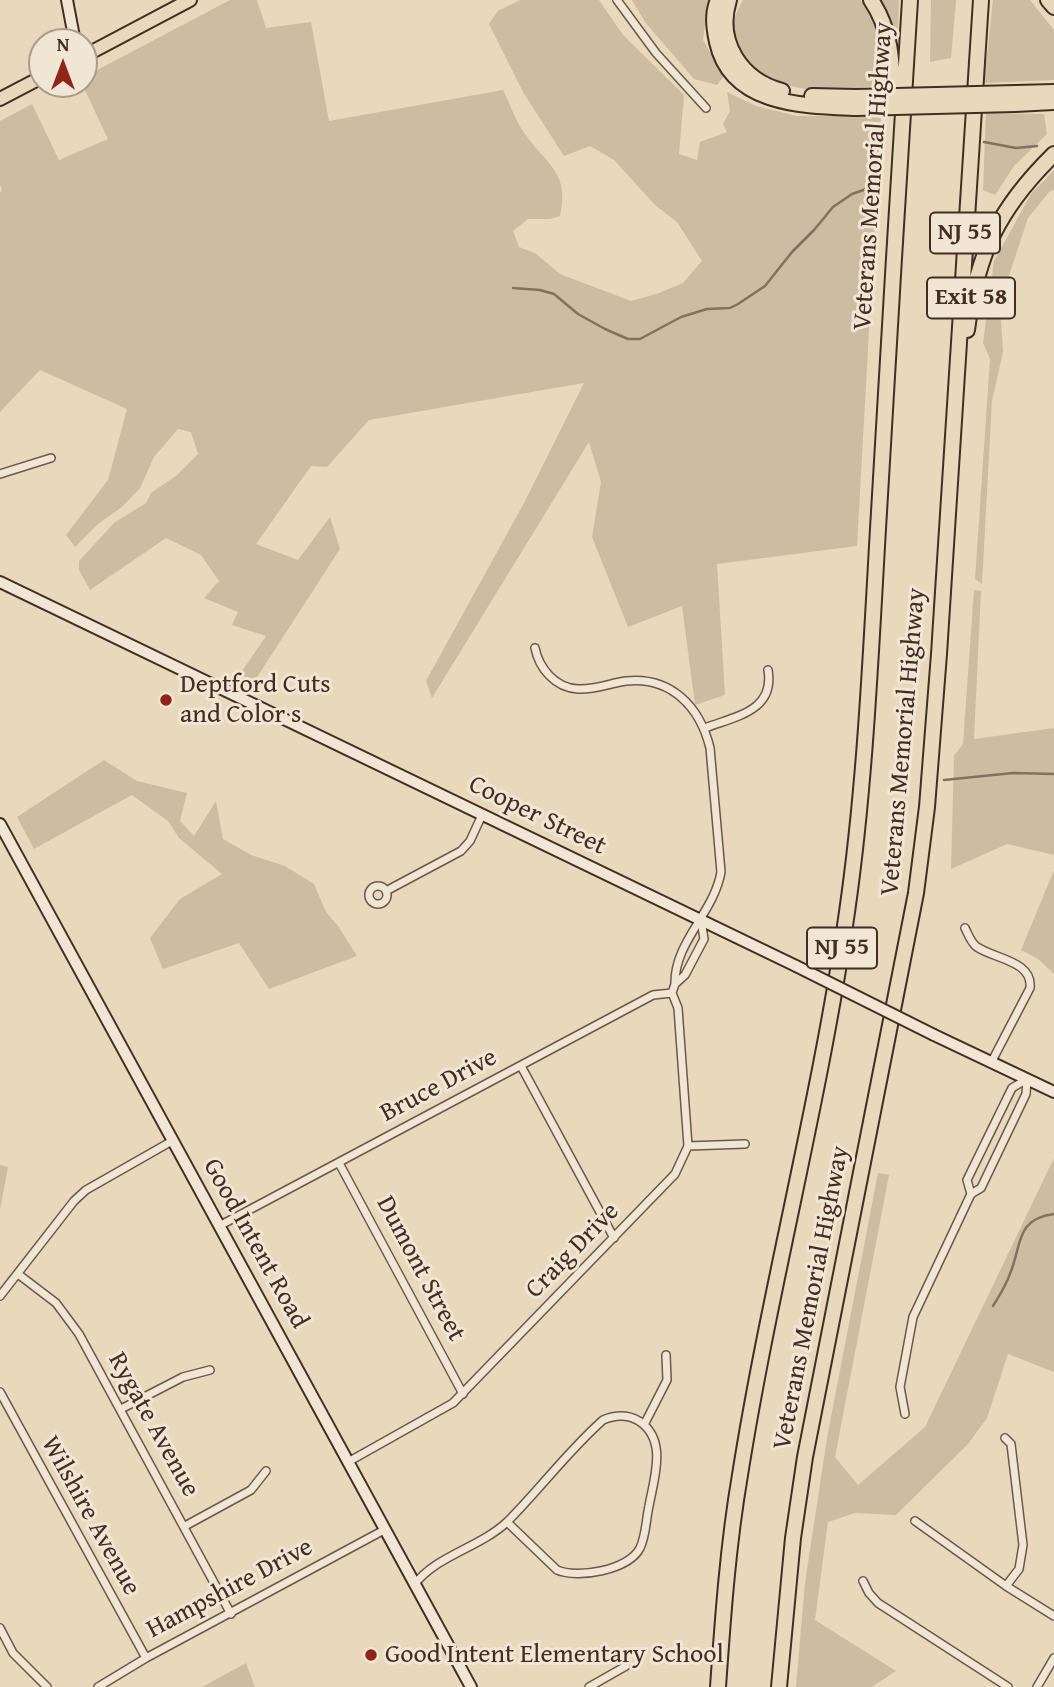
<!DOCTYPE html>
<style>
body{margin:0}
#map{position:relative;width:1054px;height:1687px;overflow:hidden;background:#e8d9bc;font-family:"Gentium Book Plus",serif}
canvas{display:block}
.north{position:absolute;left:28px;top:28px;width:70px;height:70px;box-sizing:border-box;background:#f0e6d3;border:2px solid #aa9c8d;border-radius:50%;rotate:0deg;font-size:19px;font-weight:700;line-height:28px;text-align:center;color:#412d23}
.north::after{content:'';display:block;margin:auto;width:24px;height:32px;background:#8f2418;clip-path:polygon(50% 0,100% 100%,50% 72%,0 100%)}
</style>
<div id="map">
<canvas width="1054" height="1687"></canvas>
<div class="north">N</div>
</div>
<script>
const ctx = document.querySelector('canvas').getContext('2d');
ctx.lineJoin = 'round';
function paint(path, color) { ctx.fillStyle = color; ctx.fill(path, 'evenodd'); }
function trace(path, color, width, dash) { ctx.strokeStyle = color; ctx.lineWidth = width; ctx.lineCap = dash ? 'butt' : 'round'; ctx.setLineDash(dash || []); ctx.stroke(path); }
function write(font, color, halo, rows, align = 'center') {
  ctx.font = font + ' "Gentium Book Plus",serif'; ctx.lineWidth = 6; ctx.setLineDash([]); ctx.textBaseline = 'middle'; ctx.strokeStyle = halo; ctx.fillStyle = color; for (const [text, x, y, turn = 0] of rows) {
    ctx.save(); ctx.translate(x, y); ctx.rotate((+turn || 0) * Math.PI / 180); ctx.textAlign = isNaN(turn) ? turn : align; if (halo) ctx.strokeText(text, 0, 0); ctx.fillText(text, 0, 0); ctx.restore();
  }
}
const green = new Path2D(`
 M230 0H257L266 28 311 22 329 121 503 90C510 104 516 122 525 134 547 165 570 173 560 216L550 219H528L513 231 519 247 535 253 560 274 631 301 659 293 683 283 702 261 677 222 655 205 614 160 590 146 564 156 523 92 489 24 498 11 520 0H599L623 35 684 95 679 154 697 160 700 142 727 132 723 124 730 111 727 92 756 106 797 116H881L857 546 717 564 725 695 695 705 682 606 628 627 592 537 601 482 589 442 432 698 426 681 524 503 584 383 369 420 327 467 311 466 256 544 298 560 330 517 340 549 250 688 238 677 266 636 232 625 238 612 204 598 219 581 201 555 166 538 90 590 79 570V561L114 523 146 503 151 493 177 475 198 454 191 432 178 429 154 457 140 488 122 507 98 524 75 547 66 535 108 480 127 409 40 370 0 412V192L2 191 0 184V121L32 104 59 160 108 139 82 84H84V77Z
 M632 0H708L703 40 724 76 717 85 694 79 645 22Z
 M743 0H861C884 26 882 53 883 85 856 88 816 94 791 86 750 74 716 43 743 0Z
 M880 0H899L897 53 886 12Z
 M931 0H956L951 58 930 62Z
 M993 0H1030L1054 30V80L984 83Z
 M986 113 1044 114 1047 134 1014 166 995 195 983 190Z
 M1054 170V190L1050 191 1028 218 1000 303 1003 352 992 401 982 584 975 579 990 359 983 343 994 261 1031 194Z
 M974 590 981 591 974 739 1054 728V855L1007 844 951 869 954 756 963 744Z
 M104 760 137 781 187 793 180 821 194 836 216 801 223 839 251 855 285 866 314 884 326 912 338 926 357 956 269 989 239 943 163 969 150 938 180 899 222 874 179 838 168 821 132 795 34 849 17 817Z
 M1054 870V974L1038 959 1021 950Z
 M1054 1158V1372L1008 1354 987 1418 968 1444 896 1515 855 1513 828 1522 815 1620 896 1671 872 1687H796L805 1583 827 1438 878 1173 889 1175 835 1457 858 1485 925 1427Z
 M0 1165 8 1167 0 1210Z
 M246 1663 255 1687H202Z`);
const stream = new Path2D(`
 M984 142 1016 148 1037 146
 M513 288 540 290 554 294 578 314 605 329 628 339H640L681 317 707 309 730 308 738 304 765 286 792 252 814 230 833 207 852 194 872 187
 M944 780 1013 773 1054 774
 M993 1306C1000 1295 1007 1284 1011 1271 1022 1243 1016 1219 1054 1214`);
const street = new Path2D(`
 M617 0 656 53 706 108
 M0 474 51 458
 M535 648C539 668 555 688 578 689 594 690 611 683 626 681 671 676 700 707 710 748L721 872C714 913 674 942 675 984
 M705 728C736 716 775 711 768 670
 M369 895a9 9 0 1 1 18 0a9 9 0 1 1-18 0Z
 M386 891 461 851 470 841 482 815
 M965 928C968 934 971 943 977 947 995 959 1033 961 1030 988L992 1061
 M521 1066 614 1238
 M688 1146 745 1144
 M339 1163 463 1394
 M971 1194 967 1180 1012 1088 1027 1079
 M219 1226 653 995 672 993 675 984 685 975 704 939 701 920
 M18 1274 56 1303 79 1334 231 1614
 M0 1296 74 1201 86 1190 172 1141
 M0 1392 146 1658
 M121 1409 183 1377 210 1370
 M905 1414 900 1387 913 1317 971 1194 981 1188 1026 1094 1027 1079
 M644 1425 667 1380 666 1355
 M1005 1438 1011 1444 1023 1545 1019 1569 1006 1586
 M348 1462 453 1403 675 1174 688 1146 678 1008 672 993
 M915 1521 1006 1586 1054 1616
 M185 1526 251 1490 266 1471
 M863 1581 869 1593 878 1603 1008 1687
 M414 1585C437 1555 479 1548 507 1522 540 1489 568 1451 603 1420 615 1415 627 1414 639 1421 668 1440 654 1478 649 1506 646 1519 646 1536 640 1548 629 1570 578 1579 557 1570L507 1522
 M0 1628 13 1653 47 1687
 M98 1687 146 1658 384 1530
 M589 1687 626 1666
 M1037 1687 1054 1658`);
const secondary = new Path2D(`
 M67 0 75 42
 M0 582 796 966
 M0 824 471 1687
 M934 1035 1054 1092`);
const primary = new Path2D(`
 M84 56 190 0
 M0 99 42 77`);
const highway = new Path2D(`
 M718 0C712 14 714 28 717 42 731 106 805 106 856 108
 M729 0C716 42 741 80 782 91
 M871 0C893 32 892 68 894 106
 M1048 0 1054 7
 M1016 93 1054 92
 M812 96 856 97
 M1015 104 1054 102
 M967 330C977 253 999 208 1054 154
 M718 1687C723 1616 728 1545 740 1475 770 1286 820 1101 847 912 866 780 871 645 879 512 889 341 899 171 910 0
 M779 1687 793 1538 805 1457 916 893 927 807 939 654 981 0`);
const secondaryBridge = new Path2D(`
 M796 966 934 1035`);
const highwayBridge = new Path2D(`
 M856 97 1016 93
 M856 108 1015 104`);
const markers = [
 [166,700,7,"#8f2418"],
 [371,1655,7,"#8f2418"]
];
const shields = [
 [965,233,70],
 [971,298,88],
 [842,948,70]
];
const shieldNames = [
 ["NJ 55",965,233],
 ["Exit 58",971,298],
 ["NJ 55",842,948]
];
const streetNames = [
 ["Veterans Memorial Highway",874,176,-86],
 ["Veterans Memorial Highway",904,742,-85],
 ["Cooper Street",537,816,26],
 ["Bruce Drive",439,1086,-28],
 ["Good Intent Road",255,1244,61],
 ["Craig Drive",573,1251,-46],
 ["Dumont Street",420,1269,62],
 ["Veterans Memorial Highway",812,1298,-79],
 ["Rygate Avenue",153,1425,61],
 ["Wilshire Avenue",90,1516,61],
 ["Hampshire Drive",230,1589,-28]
];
const poiNames = [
 ["Deptford Cuts",180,685],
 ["and Color s",180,715],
 ["Good Intent Elementary School",385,1655]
];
paint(green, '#ccbca2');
trace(stream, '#837160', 2.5);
trace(street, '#6b5849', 10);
trace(secondary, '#412d23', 14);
trace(primary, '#412d23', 16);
trace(highway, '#412d23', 18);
trace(street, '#f0e6d3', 7);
trace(secondary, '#f0e6d3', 10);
trace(primary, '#e8d9bc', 12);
trace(highway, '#e8d9bc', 14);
trace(secondaryBridge, '#412d23', 14, []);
trace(highwayBridge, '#412d23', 18, []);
trace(secondaryBridge, '#f0e6d3', 10);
trace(highwayBridge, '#e8d9bc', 14);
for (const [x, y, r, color] of markers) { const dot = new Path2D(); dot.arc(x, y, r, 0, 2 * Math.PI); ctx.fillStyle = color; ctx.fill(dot); trace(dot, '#f0e6d3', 2.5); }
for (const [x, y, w] of shields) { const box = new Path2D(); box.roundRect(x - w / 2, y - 20.5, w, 41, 5); ctx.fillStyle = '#f0e6d3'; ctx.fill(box); trace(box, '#412d23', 2); }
write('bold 24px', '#412d23', null, shieldNames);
write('26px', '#412d23', '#f0e6d3', streetNames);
write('26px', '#412d23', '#f0e6d3', poiNames, 'left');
</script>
